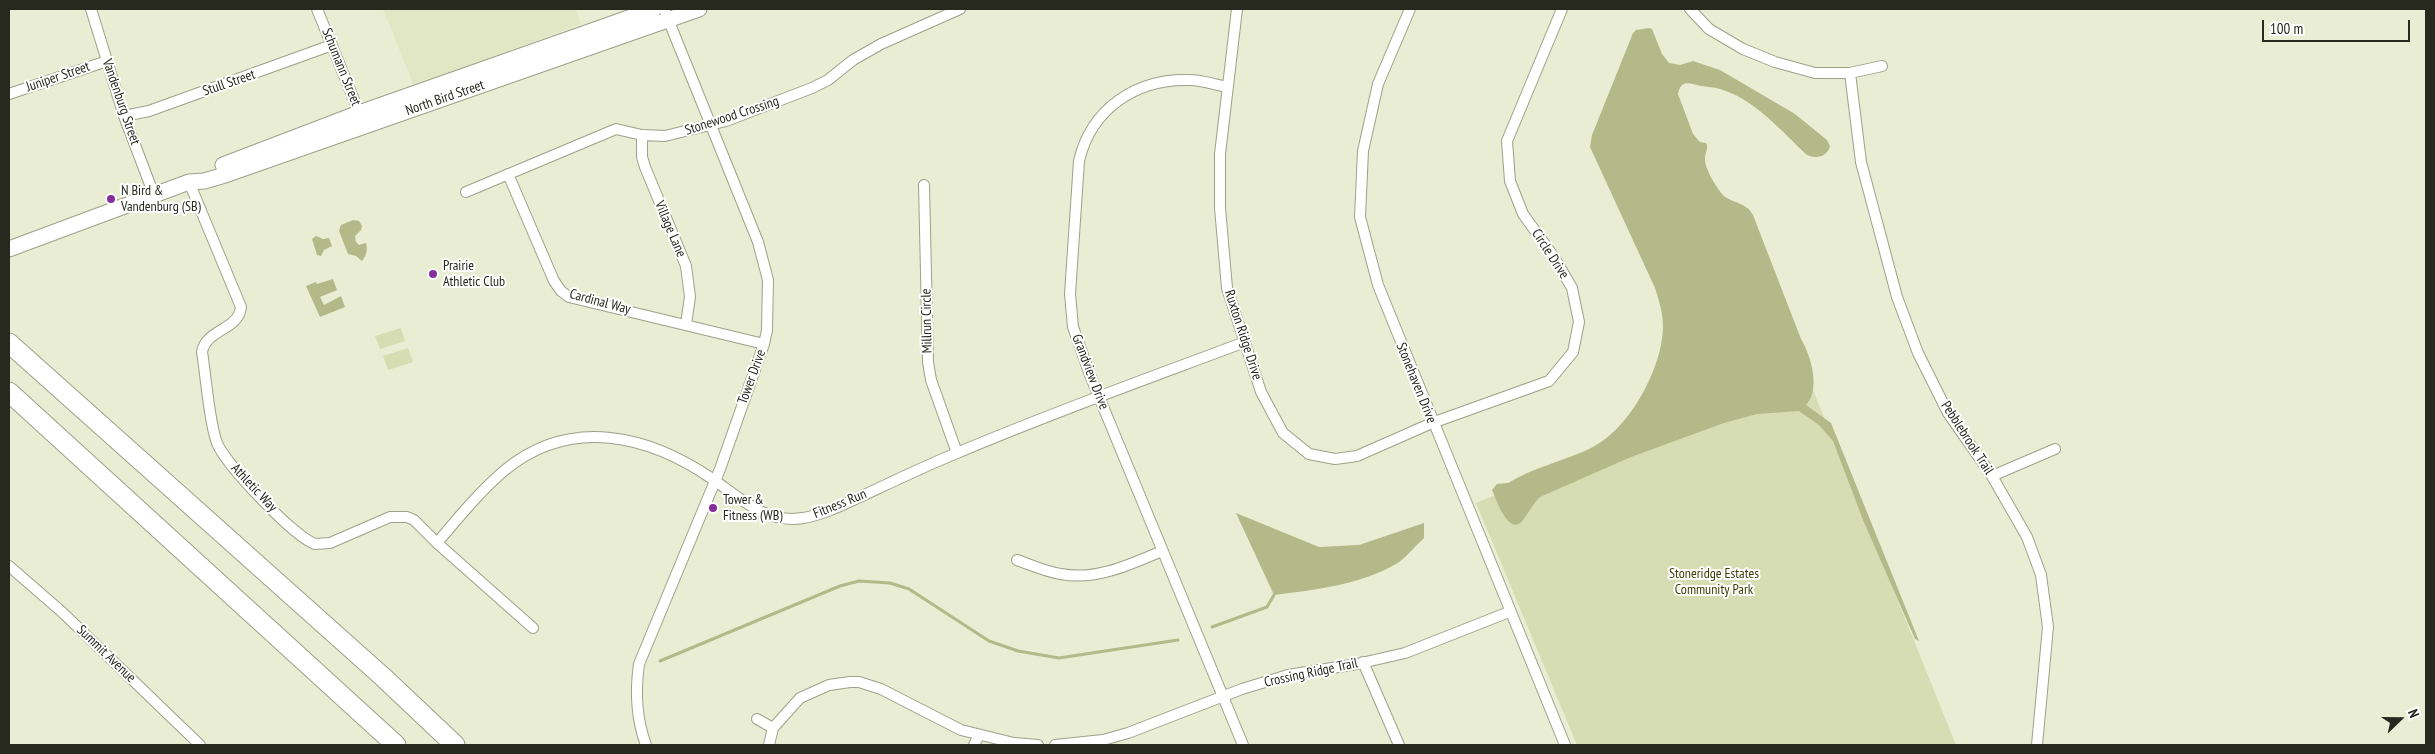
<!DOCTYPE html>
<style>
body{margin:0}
#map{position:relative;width:2435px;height:754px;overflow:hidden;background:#e9edd3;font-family:"PT Sans Narrow",sans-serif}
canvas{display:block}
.frame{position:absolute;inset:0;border:10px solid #27291f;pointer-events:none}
.north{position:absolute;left:2375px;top:694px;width:50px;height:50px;-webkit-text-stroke:4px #fff;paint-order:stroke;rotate:68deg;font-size:14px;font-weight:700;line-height:20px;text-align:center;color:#27291f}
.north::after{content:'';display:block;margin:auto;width:18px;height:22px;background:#27291f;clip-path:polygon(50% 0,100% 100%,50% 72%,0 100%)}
.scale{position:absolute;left:2262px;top:20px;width:148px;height:22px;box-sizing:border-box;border:2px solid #27291f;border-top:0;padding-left:6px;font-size:15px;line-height:18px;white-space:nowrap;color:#27291f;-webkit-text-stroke:4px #fff;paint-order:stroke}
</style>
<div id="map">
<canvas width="2435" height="754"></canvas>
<div class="frame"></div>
<div class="north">N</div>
<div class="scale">100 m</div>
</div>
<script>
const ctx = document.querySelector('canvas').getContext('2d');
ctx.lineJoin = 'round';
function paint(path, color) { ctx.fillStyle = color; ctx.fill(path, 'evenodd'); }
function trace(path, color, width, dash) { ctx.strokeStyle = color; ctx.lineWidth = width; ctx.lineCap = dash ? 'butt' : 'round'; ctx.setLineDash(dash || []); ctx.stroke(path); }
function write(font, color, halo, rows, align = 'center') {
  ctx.font = font + ' "PT Sans Narrow",sans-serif'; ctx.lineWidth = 4; ctx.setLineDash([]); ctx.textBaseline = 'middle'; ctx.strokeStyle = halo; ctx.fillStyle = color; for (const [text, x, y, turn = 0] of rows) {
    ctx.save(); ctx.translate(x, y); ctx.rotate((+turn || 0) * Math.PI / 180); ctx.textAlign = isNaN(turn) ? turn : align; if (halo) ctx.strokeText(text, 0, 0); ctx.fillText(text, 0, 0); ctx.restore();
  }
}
const built = new Path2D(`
 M383 9H575L581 24 414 86Z`);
const green = new Path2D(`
 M1738 204 1956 745H1577L1476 503 1712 407Z
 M401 328 405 341 380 349 375 336Z
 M408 348 413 362 388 370 383 356Z`);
const water = new Path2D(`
 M1649 28 1652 29 1662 54 1669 63 1680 65 1693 61 1720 70 1795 114 1827 140 1830 146C1827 157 1817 159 1807 155 1781 131 1755 99 1720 89 1714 87 1707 87 1701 86 1689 83 1681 79 1678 94L1693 134 1700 142 1706 143C1709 149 1705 152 1705 158 1704 168 1717 189 1724 196 1734 204 1746 202 1753 215L1801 339C1811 356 1821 389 1806 405L1831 423 1919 641 1915 639 1863 520 1833 441 1819 425 1799 411 1757 414 1724 423 1631 457 1540 497C1533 504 1529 512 1523 520 1509 538 1496 499 1492 490L1497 484 1508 483C1534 467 1565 461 1593 447 1630 428 1663 367 1663 326 1663 313 1659 301 1655 288L1590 147 1592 135 1633 33 1636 30Z
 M353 220 359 221 362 226 361 230 355 236 356 242 359 245 366 243C368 250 366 256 362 261L356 256 348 254 339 231 341 225Z
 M316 236 323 239 329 238 332 246 324 250 321 256 317 255 312 239Z
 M333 279 337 290 320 297 324 305 341 296 345 307 320 317 306 286 316 282 317 284Z
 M1236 513 1319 547 1359 545 1424 523V538C1415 546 1406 558 1396 564 1359 585 1315 590 1274 595Z`);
const stream = new Path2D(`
 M1212 627 1267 607 1274 595
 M660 661 840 586 859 581 890 583 909 589 989 641 1018 651 1059 658 1178 640`);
const street = new Path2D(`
 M91 9 124 116 154 195
 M317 9 361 117
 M1237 9 1220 154V208L1227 288 1261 392 1283 433 1309 454 1335 459 1357 456 1432 423 1549 381 1573 352 1579 322 1572 288 1554 257 1523 214 1510 181 1507 141 1562 9
 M1410 9 1378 84 1363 151 1360 217 1378 285 1565 745
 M1690 9 1709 29 1743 49 1775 62 1815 73H1850L1882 66
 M1850 73 1861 162 1897 297 1918 353 1948 413 1992 476 2027 537 2041 575 2048 627 2037 745
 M1228 87C1216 85 1202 80 1190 80 1136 78 1091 109 1079 161L1070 294 1073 327 1090 375 1243 745
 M9 94 107 61
 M124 116 149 111 332 45
 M642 135V157L645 167 686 266 690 297 686 324
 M508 174 554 281 561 291 569 297 764 344
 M189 182 241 307C239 330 206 329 202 352 206 376 209 422 217 443 226 465 294 537 315 544L330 543 390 517H407L414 520 437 543 533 628
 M924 185 928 362 931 380 957 453
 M466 192 616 129 642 135 665 136 726 121 812 88 828 80 853 60 881 44 960 9
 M1992 476 2055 449
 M437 543C458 518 480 491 505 470 571 416 649 435 714 480 741 499 767 524 803 518 823 515 844 504 862 496 894 481 925 466 957 453 1051 413 1149 378 1245 342
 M1017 560C1031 565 1046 572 1061 574 1096 581 1131 564 1162 551
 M9 566 62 612 200 745
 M1363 662 1399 745
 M757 719 773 728
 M646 745C636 718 635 692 639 664L720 469 764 344 767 330 768 280 758 242 664 9
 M769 745 773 728 800 698 829 685 850 682H859L881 689 961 730 1014 743 1038 745
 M974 745 979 735
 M1055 745 1103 740 1128 733 1242 689 1288 675 1357 664 1405 653 1509 612`);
const secondary = new Path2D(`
 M223 165 359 113 654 9
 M9 249 189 182 204 181 225 175 699 9`);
const highway = new Path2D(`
 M9 343 383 677 455 745
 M9 392 396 745`);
const markers = [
 [111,199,5,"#852f9d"],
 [433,274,5,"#852f9d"],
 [713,508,5,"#852f9d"]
];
const streetNames = [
 ["Schumann Street",341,67,68],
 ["Juniper Street",58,77,-19],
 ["Stull Street",229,83,-19],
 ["North Bird Street",445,98,-19],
 ["Vandenburg Street",121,102,71],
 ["Stonewood Crossing",732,116,-18],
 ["Village Lane",670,229,67],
 ["Circle Drive",1550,254,57],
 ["Cardinal Way",600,302,15],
 ["Millrun Circle",927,321,-91],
 ["Ruxton Ridge Drive",1243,335,72],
 ["Grandview Drive",1090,372,69],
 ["Tower Drive",752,377,-70],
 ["Stonehaven Drive",1416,383,68],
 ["Pebblebrook Trail",1967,438,57],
 ["Athletic Way",254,488,47],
 ["Fitness Run",840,504,-22],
 ["Summit Avenue",106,654,44],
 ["Crossing Ridge Trail",1311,673,-12]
];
const poiNames = [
 ["N Bird &",121,191],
 ["Vandenburg (SB)",121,207],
 ["Prairie",443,266],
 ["Athletic Club",443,282],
 ["Tower &",723,500],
 ["Fitness (WB)",723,516]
];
const parkNames = [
 ["Stoneridge Estates",1714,574],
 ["Community Park",1714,590]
];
paint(built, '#e1e6c4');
paint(green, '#d7ddb3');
paint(water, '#b3b989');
trace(stream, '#b3b989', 3);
trace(street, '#9da188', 12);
trace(secondary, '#9da188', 17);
trace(highway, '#9da188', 21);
trace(street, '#fff', 10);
trace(secondary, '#fff', 15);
trace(highway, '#fff', 19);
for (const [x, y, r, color] of markers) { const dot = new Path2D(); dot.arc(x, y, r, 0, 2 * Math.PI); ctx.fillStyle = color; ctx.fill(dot); trace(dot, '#fff', 2); }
write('14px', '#27291f', '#fff', streetNames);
write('14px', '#27291f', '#fff', poiNames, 'left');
write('14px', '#3b3f05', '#fff', parkNames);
</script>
